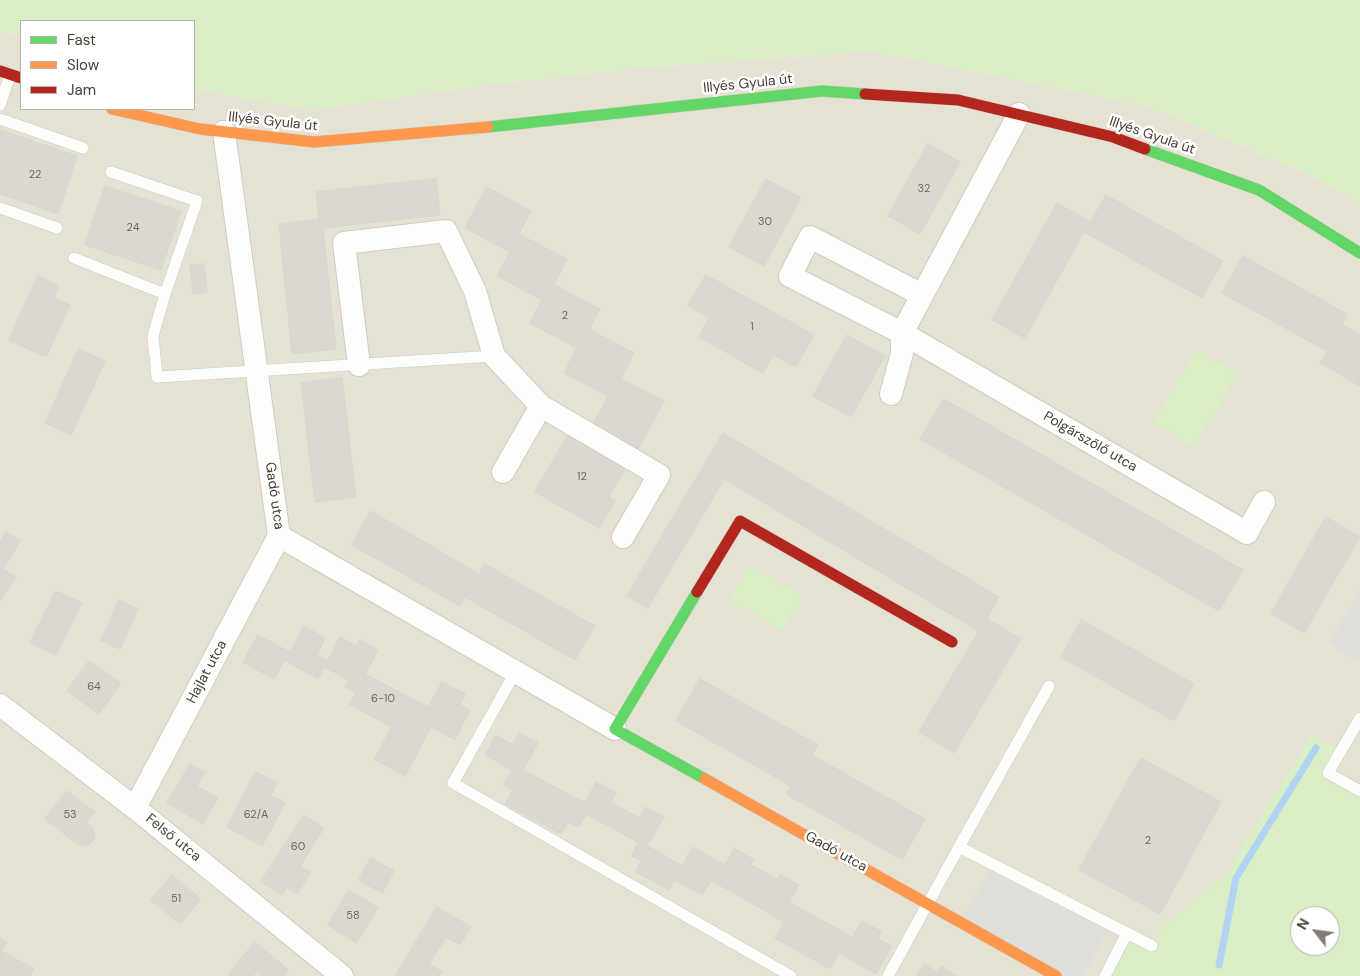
<!DOCTYPE html>
<meta charset="utf-8">
<style>
body{margin:0}
#map{position:relative;width:1360px;height:976px;overflow:hidden;background:#f0efe8;font-family:"DM Sans",sans-serif}
canvas{display:block}
.legend{position:absolute;left:20px;top:20px;width:175px;height:90px;box-sizing:border-box;background:#fff;border:1px solid #b5b3ad;margin:0;padding:6px 9px;list-style:none;font-size:15px;color:#474133}
.legend li{display:flex;align-items:center;gap:10px;height:25px}
.legend b{width:25px;border:1px solid #b5b3ad}
.north{position:absolute;left:1290px;top:906px;width:50px;height:50px;box-sizing:border-box;background:#fff;border:1px solid #b5b3ad;border-radius:50%;rotate:300deg;font-size:14px;font-weight:700;line-height:20px;text-align:center;color:#474133}
.north::after{content:'';display:block;margin:auto;width:18px;height:22px;background:#827e72;clip-path:polygon(50% 0,100% 100%,50% 72%,0 100%)}
</style>
<div id="map">
<canvas width="1360" height="976"></canvas>
<ul class="legend">
<li><b style="height:6px;background:#63d668"></b>Fast</li>
<li><b style="height:6px;background:#ff974d"></b>Slow</li>
<li><b style="height:6px;background:#b3261e"></b>Jam</li>
</ul>
<div class="north">N</div>
</div>
<script>
const ctx = document.querySelector('canvas').getContext('2d');
ctx.lineJoin = 'round';
function paint(path, color) { ctx.fillStyle = color; ctx.fill(path, 'evenodd'); }
function trace(path, color, width, dash) { ctx.strokeStyle = color; ctx.lineWidth = width; ctx.lineCap = dash ? 'butt' : 'round'; ctx.setLineDash(dash || []); ctx.stroke(path); }
function write(font, color, halo, rows, align = 'center') {
  ctx.font = font + ' "DM Sans",sans-serif'; ctx.lineWidth = 5; ctx.setLineDash([]); ctx.textBaseline = 'middle'; ctx.strokeStyle = halo; ctx.fillStyle = color; for (const [text, x, y, turn = 0] of rows) {
    ctx.save(); ctx.translate(x, y); ctx.rotate((+turn || 0) * Math.PI / 180); ctx.textAlign = isNaN(turn) ? turn : align; if (halo) ctx.strokeText(text, 0, 0); ctx.fillText(text, 0, 0); ctx.restore();
  }
}
const residential = new Path2D(`
 M0 30 21 37V109H194V89L315 110 476 86 639 68 871 51 1146 105 1305 173 1360 203V976H0ZM1300 916H1330V946H1300Z`);
const green = new Path2D(`
 M0 0H1360V203L1305 173 1146 105 871 51 639 68 476 86 315 110 194 89V21H21V37L0 30Z
 M1196 350 1237 374 1194 447 1153 423Z
 M750 565 803 597 783 631 729 600Z
 M1312 734 1341 751 1328 773 1360 791V976H1105L1127 933 1152 946 1163 925 1225 876ZM1300 916H1330V946H1300Z`);
const parking = new Path2D(`
 M1360 590V662L1329 643Z
 M993 865 1110 925 1083 976H1056L961 922Z`);
const stream = new Path2D(`
 M1219 965 1236 878 1316 748`);
const building = new Path2D(`
 M1 130 77 156 58 214 0 194Z
 M928 144 960 162 920 234 888 216Z
 M436 179 440 215 323 228 336 349 292 354 279 224 319 219 316 192Z
 M766 179 801 198 764 266 729 247Z
 M105 186 181 211 161 270 85 245Z
 M487 187 531 211 519 234 567 259 554 285 600 309 589 329 634 353 621 379 664 401 637 451 592 427 608 396 564 373 577 348 530 323 542 300 497 276 510 252 465 228Z
 M1106 195 1223 261 1202 298 1084 232 1025 338 992 320 1057 203 1091 222Z
 M1243 256 1347 314 1342 324 1360 335V386L1320 363 1327 351 1222 293Z
 M204 264 207 292 193 294 190 265Z
 M706 275 814 335 796 367 773 355 763 373 699 337 709 318 688 306Z
 M38 276 59 286 54 298 70 305 46 357 9 340Z
 M847 335 885 356 851 417 813 396Z
 M79 349 105 361 71 435 45 423Z
 M342 378 356 497 315 502 301 383Z
 M944 399 1243 570 1219 611 920 439Z
 M569 433 627 466 609 497 615 501 599 528 535 492Z
 M723 433 999 597 987 619 1021 639 954 753 919 732 979 631 724 479 648 608 627 596Z
 M371 511 479 574 485 564 595 626 575 660 465 597 460 606 352 545Z
 M1326 517 1360 537 1304 633 1271 614Z
 M6 532 20 541 3 569 16 577 0 602V542Z
 M56 591 82 603 56 655 30 643Z
 M119 600 138 609 120 649 101 641Z
 M1082 620 1194 684 1174 721 1061 657Z
 M304 626 325 638 317 655 328 661 340 637 357 646 360 640 378 650 365 674 428 707 442 682 465 694 460 705 470 710 455 740 431 727 405 776 374 759 392 727 349 704 356 693 345 687 349 680 324 667 318 679 284 660 274 679 243 662 258 635 290 652Z
 M89 661 121 683 99 714 67 691Z
 M700 679 818 745 812 755 925 819 902 860 786 794 791 786 676 721Z
 M519 733 538 743 523 770 585 803 596 782 616 793 611 802 639 818 645 807 664 817 647 846 683 866 669 890 636 872 641 861 631 856 638 842 586 814 579 827 568 822 561 834 505 804 513 790 503 785 512 770 485 755 496 735 513 745Z
 M1141 758 1221 802 1160 914 1079 870Z
 M190 764 205 772 197 786 218 798 203 824 167 803Z
 M256 772 277 783 271 795 285 803 262 846 227 827Z
 M67 791 95 812 86 823 93 828 95 838 89 845H79L45 819Z
 M304 815 324 828 300 866 311 872 297 894 287 887 282 895 261 882Z
 M693 847 725 865 734 848 754 860 751 865 777 879 780 874 799 885 789 902 852 937 862 921 882 932 878 939 892 946 876 974 839 953 830 969 775 938 784 922 711 880 702 895 675 880Z
 M371 858 394 871 382 893 359 880Z
 M172 875 201 899 180 924 151 900Z
 M349 890 378 908 356 943 328 925Z
 M437 907 471 927 460 945 446 937 429 964 442 972 439 976H397L396 975Z
 M0 938 7 942 0 955Z
 M255 942 289 970 284 976H262L257 971 253 976H232L229 974Z
 M2 951 34 969 30 976H0V955Z
 M924 964 937 972 941 966 957 976H917Z`);
const lane = new Path2D(`
 M0 105 10 75
 M0 119 83 148
 M111 172 197 201 165 294
 M0 208 57 228
 M74 258 165 294 153 336 157 377 494 356
 M516 671 453 783 791 976
 M1049 686 959 847 1127 933 1105 976
 M1360 718 1328 773 1360 791
 M1127 933 1152 946
 M888 976 959 847`);
const street = new Path2D(`
 M1019 114 902 333 1247 533 1264 502
 M224 132 279 536 615 729
 M359 365 344 243 446 231 475 291 494 356 541 406
 M891 394 902 353V333L790 276 810 237 922 295
 M503 472 541 406 659 475 623 537
 M0 705 135 808 342 976
 M135 808 279 536`);
const fast = new Path2D(`
 M488 127 822 91 865 94
 M1145 149 1259 190 1360 253
 M697 592 615 729 705 779`);
const slow = new Path2D(`
 M112 109 200 129 314 142 488 127
 M705 779 1056 976`);
const jam = new Path2D(`
 M0 71 21 78
 M865 94 958 100 1113 137 1145 149
 M697 592 740 521 952 642`);
const numberNames = [
 ["22",35,175],
 ["32",924,189],
 ["30",765,222],
 ["24",133,228],
 ["2",565,316],
 ["1",752,327],
 ["12",582,477],
 ["64",94,687],
 ["6-10",383,699],
 ["53",70,815],
 ["62/A",256,815],
 ["2",1148,841],
 ["60",298,847],
 ["51",176,899],
 ["58",353,916]
];
const streetNames = [
 ["Illyés Gyula út",748,84,-6],
 ["Illyés Gyula út",273,122,6],
 ["Illyés Gyula út",1152,136,19],
 ["Polgárszőlő utca",1090,442,30],
 ["Gadó utca",274,496,82],
 ["Hajlat utca",207,672,-62],
 ["Felső utca",173,838,39],
 ["Gadó utca",836,852,29]
];
paint(residential, '#e5e2d4');
paint(green, '#d9eec4');
paint(parking, '#dfded8');
trace(stream, '#b2d4f4', 7);
paint(building, '#dad8d0');
trace(building, '#d9d6cd', 1);
trace(lane, '#cccbc4', 12);
trace(street, '#cccbc4', 24);
trace(fast, '#d0cdbe', 12);
trace(slow, '#d0cdbe', 12);
trace(jam, '#d0cdbe', 12);
trace(lane, '#fdfdfc', 11);
trace(street, '#fdfdfc', 22);
trace(fast, '#63d668', 11);
trace(slow, '#ff974d', 11);
trace(jam, '#b3261e', 11);
write('11px', '#6c685b', null, numberNames);
write('14px', '#474133', '#fff', streetNames);
</script>
